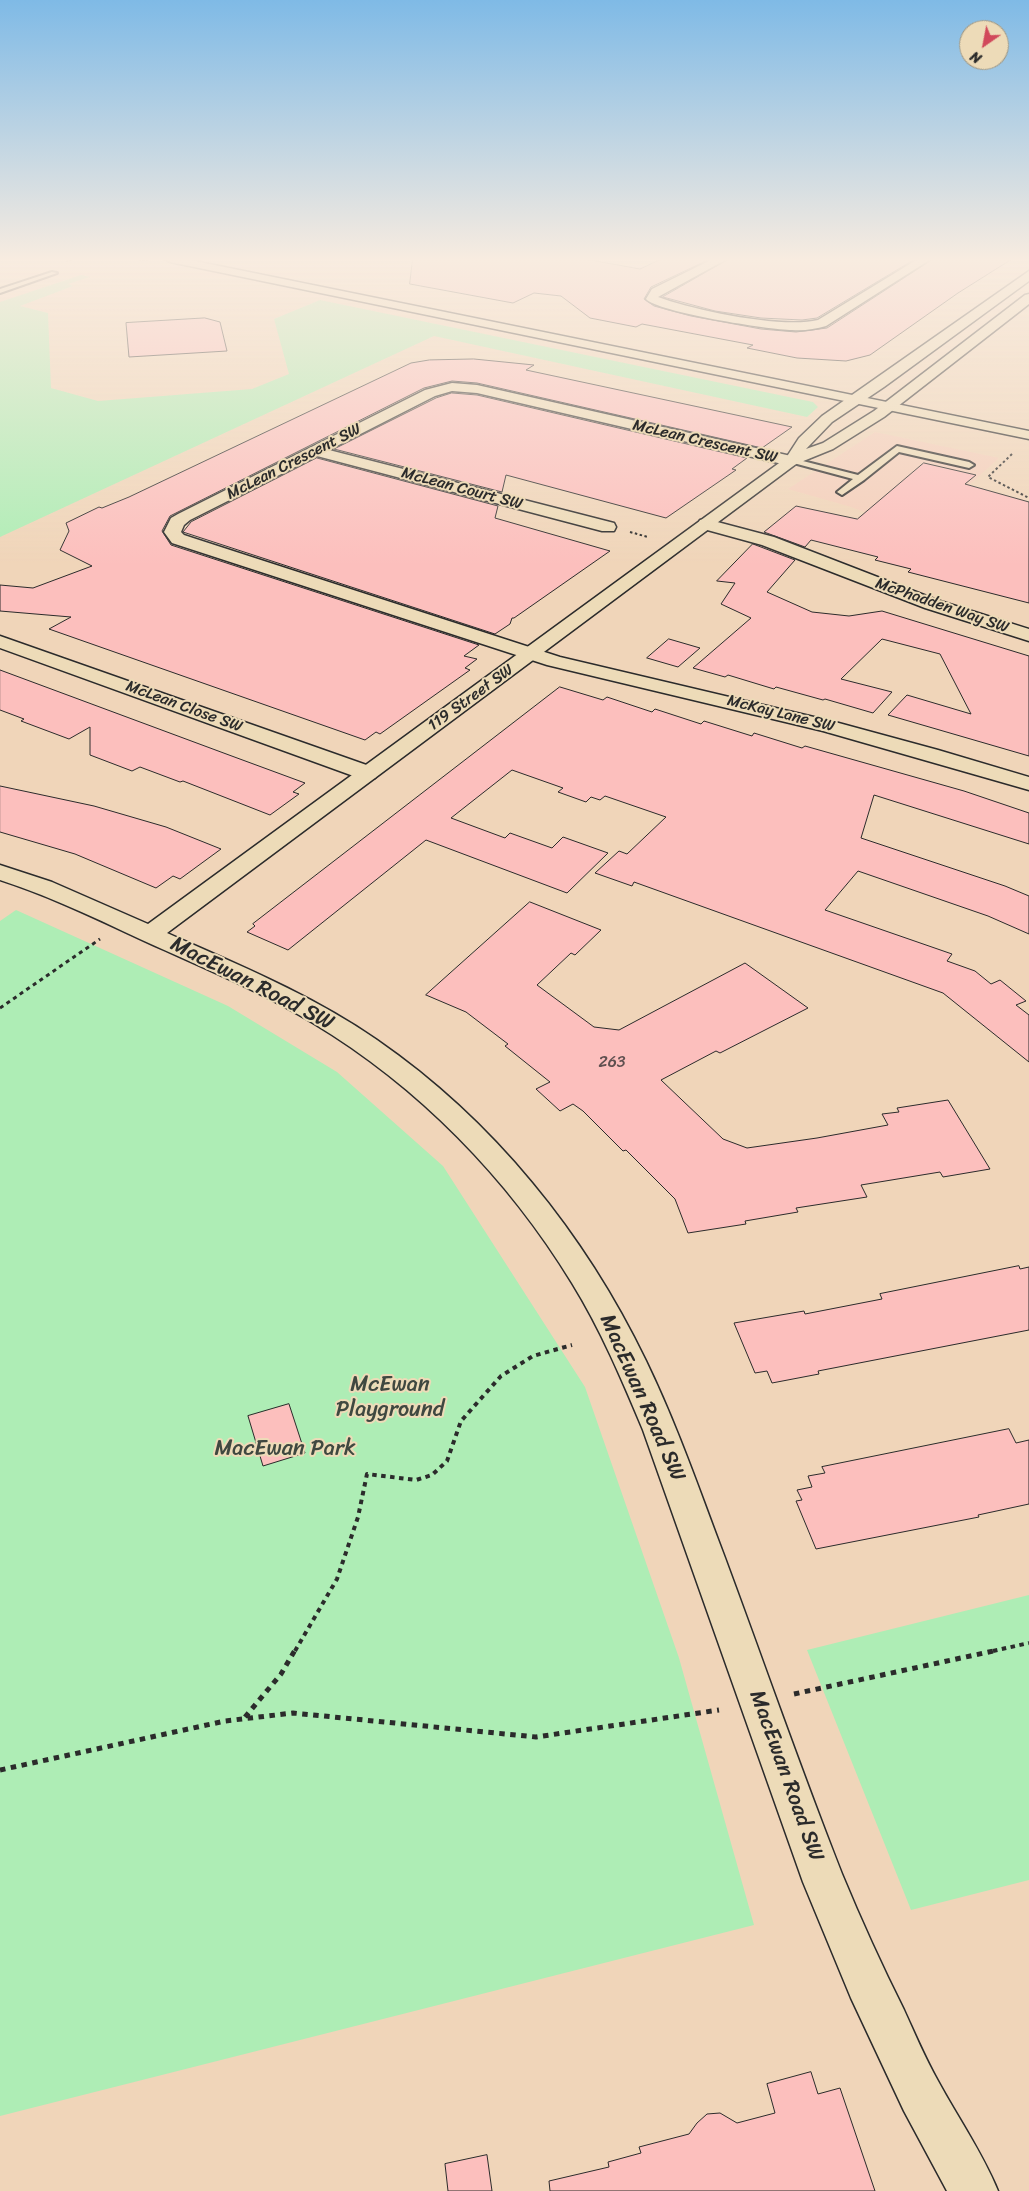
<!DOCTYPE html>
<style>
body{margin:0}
#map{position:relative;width:1029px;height:2191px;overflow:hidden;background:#f0d5b9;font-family:Sriracha,sans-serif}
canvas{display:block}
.north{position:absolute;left:959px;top:20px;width:50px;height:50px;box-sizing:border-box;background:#eddbb8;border:1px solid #9f9580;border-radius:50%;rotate:213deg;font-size:14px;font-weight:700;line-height:20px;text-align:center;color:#2b2b2b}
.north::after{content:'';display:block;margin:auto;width:18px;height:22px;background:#d1495b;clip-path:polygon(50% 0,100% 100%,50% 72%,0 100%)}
</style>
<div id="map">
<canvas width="1029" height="2191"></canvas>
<div class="north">N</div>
</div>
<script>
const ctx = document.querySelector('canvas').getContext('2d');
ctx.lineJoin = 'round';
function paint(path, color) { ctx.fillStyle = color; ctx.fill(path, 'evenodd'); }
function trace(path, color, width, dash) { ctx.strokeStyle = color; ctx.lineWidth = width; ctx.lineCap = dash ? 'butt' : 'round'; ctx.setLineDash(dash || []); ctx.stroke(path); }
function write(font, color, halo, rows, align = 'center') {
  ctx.font = font + ' Sriracha,sans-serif'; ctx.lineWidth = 4; ctx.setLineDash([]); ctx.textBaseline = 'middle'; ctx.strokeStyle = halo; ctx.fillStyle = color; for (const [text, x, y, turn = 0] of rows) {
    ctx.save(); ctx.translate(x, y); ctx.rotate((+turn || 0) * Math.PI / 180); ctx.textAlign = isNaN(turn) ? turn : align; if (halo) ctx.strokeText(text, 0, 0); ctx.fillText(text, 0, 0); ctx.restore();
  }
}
const built = new Path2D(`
 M875 432 999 458 917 532 851 507 788 489Z`);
const green = new Path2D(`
 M81 275 90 277 68 284 73 286 20 306 48 313 51 388 98 401 252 389 289 374 274 319 320 300 813 402 818 407 807 417 434 336 0 537V302Z
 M16 910 228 1006 337 1072 443 1166 585 1387 679 1658 754 1925 0 2116V921Z
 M1029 1595V1880L911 1910 807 1650Z`);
const building = new Path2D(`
 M413 259H585L640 269 661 259H710L651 287 644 299 654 306 691 316 761 329 796 332 827 328 933 259H1012L958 293 870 355 846 361 797 358 747 348 753 345 642 324 636 327 590 318 561 296 534 293 513 303 410 284Z
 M729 259H915L817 318 802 320 761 318 715 311 663 297Z
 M205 318 220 322 227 351 129 357 126 323Z
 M474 359 534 365 526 370 792 427 762 448 477 383 452 381 424 388 170 516 162 531 171 545 479 645 464 656 477 659 465 668 470 670 380 734 376 732 365 740 49 629 71 617 0 611V585L33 588 92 566 60 550 69 531 66 523 99 507 102 508 129 497 411 363 429 360Z
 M452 393 477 395 747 458 732 469 736 470 666 518 506 475 502 492 334 449 436 398Z
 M317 458 498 506 495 518 610 551 514 618H512L510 624 495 634 183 532 191 522Z
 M924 463 976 475 965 484 1029 502V603L908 572 911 569 875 560 878 557 811 540 805 547 764 532 796 506 857 519Z
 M753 544 795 560 767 592 812 612 849 616 882 611 1029 656V756L888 715 907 695 971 714 940 654 882 639 841 679 892 692 873 713 825 699 823 700 776 687 774 689 728 675 725 677 693 668 751 618 721 604 735 583 717 581Z
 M669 639 700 648 678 667 647 658Z
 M0 670 229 755 305 783 293 792 299 794 270 815 183 781 180 782 140 767 132 771 90 755V727L69 739 21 721 24 719 0 710Z
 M560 687 603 700 607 697 652 712 655 709 701 724 704 721 752 736 754 733 802 748 805 746 964 791 1029 813V844L874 795 861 838 1005 886 1029 896V934L988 916 858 871 825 910 952 954 947 961 975 971 991 984 1000 980 1026 1001 1016 1005 1029 1015V1062L943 993 634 882 632 886 595 873 619 851 627 854 666 817 605 796 600 800 591 797 586 802 558 792 563 788 512 770 451 818 505 838 510 833 552 848 563 837 608 853 567 893 426 840 288 950 247 932 255 926 253 924Z
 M0 786 94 806 166 827 221 849 180 879 173 876 156 888 75 854 0 832Z
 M530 902 601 930 575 955 571 953 537 985 594 1027 619 1030 745 963 808 1008 720 1053 716 1051 661 1080 723 1139 747 1148 817 1138 888 1125 882 1114 899 1112 897 1108 948 1100 990 1169 943 1177 940 1172 861 1185 867 1197 796 1208 798 1212 745 1221 746 1224 688 1233 675 1199 626 1150 623 1151 583 1111 573 1104 560 1111 536 1089 550 1082 505 1046 508 1044 466 1012 426 995Z
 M1019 1266 1020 1269 1029 1267V1330L818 1371 819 1374 772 1383 767 1371 755 1373 734 1323 804 1311 805 1314 882 1299 880 1294Z
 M289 1404 305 1453 263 1466 248 1416Z
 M1009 1429 1016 1443 1029 1440V1504L978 1515 979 1517 816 1549 796 1501 802 1500 797 1490 812 1487 808 1476 825 1473 822 1467Z
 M811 2072 818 2094 840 2088 875 2191H550L549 2181 609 2167 608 2162 641 2153 639 2147 689 2134 697 2123 707 2114 720 2113 737 2123 775 2113 767 2084Z
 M487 2155 492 2191H448L445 2164Z`);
const pathFar4 = new Path2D(`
 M135 259 148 261
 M66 262 73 259`);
const pathFar3 = new Path2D(`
 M1012 454 988 477 1029 498
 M630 532 648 537`);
const pathFar2 = new Path2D(`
 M0 1008 100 939`);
const pathFar1 = new Path2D(`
 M295 1651 337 1579 358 1517 367 1474 416 1480 432 1475 447 1461 461 1421 501 1376 533 1356 572 1345
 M993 1651 1029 1643`);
const path = new Path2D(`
 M794 1694 998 1650
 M245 1717 281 1674 295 1650
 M0 1770 225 1721 293 1713 536 1737 719 1710`);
const service = new Path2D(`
 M52 272 57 273 0 293V289Z
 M897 446 969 462 974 465 969 468 899 452 864 480 842 495 837 492 853 479 786 461 791 458 858 475Z`);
const minor = new Path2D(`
 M713 259H727L658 297C693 310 782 329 818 320L918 259H931L826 326C815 329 804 331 792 330 770 330 657 312 646 299L652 289Z
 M452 383 477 385 791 456 796 458 799 461 796 464 791 466 477 393 452 391 435 396 329 450 614 523 616 527 614 531H602L317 456 190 520 184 525 181 532 184 535 193 538 560 657 835 722 938 750 1029 777V790L823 731 547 665 172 543 164 532 171 518 178 514 425 390Z
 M706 519 774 537 937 600 1029 629V641L925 608 762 545 700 528 698 524 700 520Z
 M0 636 375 768 378 773 375 778 367 779 359 778 0 648Z`);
const tertiary = new Path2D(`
 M1029 271V281L884 387 832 422 806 449 823 443 874 411 1025 295 1029 294V304L884 417 833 449 796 464 167 933C239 965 312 995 377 1040 493 1120 585 1234 646 1361 677 1425 700 1492 725 1558 764 1663 801 1770 842 1874 861 1920 882 1966 904 2010 915 2034 925 2058 938 2081 958 2118 982 2152 998 2191H947L904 2111 851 1998 803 1882 643 1430C622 1380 601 1330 572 1283 508 1178 418 1086 313 1023 265 994 213 972 162 949 109 925 56 898 0 880V865L52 882 148 924 786 458 799 438 822 416Z`);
const secondary = new Path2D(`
 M164 259H185L1029 431V439L170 262Z`);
const farStreetnames = [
 ["McLean Crescent SW",705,442,13],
 ["McLean Crescent SW",294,462,-27],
 ["McLean Court SW",462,489,15],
 ["McPhadden Way SW",942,606,19],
 ["119 Street SW",471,698,-36],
 ["McLean Close SW",184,707,20],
 ["McKay Lane SW",781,714,14]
];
const numberNames = [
 ["263",612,1063]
];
const nearStreetnames = [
 ["MacEwan Road SW",252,984,27],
 ["MacEwan Road SW",642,1398,66],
 ["MacEwan Road SW",786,1776,70]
];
const nearParknames = [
 ["McEwan",390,1385],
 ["Playground",390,1410],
 ["MacEwan Park",285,1449]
];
paint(built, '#f4ceba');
paint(green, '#aeedb5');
paint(building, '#fcbfbd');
trace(building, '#2b2b2b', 1);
trace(service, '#2b2b2b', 4);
trace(minor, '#2b2b2b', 3);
trace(tertiary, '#2b2b2b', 3);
trace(secondary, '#2b2b2b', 3);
trace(pathFar4, '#2b2b2b', 1, [2, 2]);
trace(pathFar3, '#2b2b2b', 2, [2.5, 2.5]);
trace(pathFar2, '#2b2b2b', 3, [4, 4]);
trace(pathFar1, '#2b2b2b', 4, [4.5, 4.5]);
trace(path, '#2b2b2b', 5, [5.5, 5.5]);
paint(service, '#eddbb8');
paint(minor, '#eddbb8');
paint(tertiary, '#eddbb8');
paint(secondary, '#eddbb8');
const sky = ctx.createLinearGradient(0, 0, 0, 565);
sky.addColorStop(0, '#7fbae6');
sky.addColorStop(0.46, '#f8ece0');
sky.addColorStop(1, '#f8ece000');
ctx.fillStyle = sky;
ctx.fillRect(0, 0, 1029, 565);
write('16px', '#2b2b2b', '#eddbb8', farStreetnames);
write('16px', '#5f5050', null, numberNames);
write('22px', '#2b2b2b', '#eddbb8', nearStreetnames);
write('22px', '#3f4840', '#eddbb8', nearParknames);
</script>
